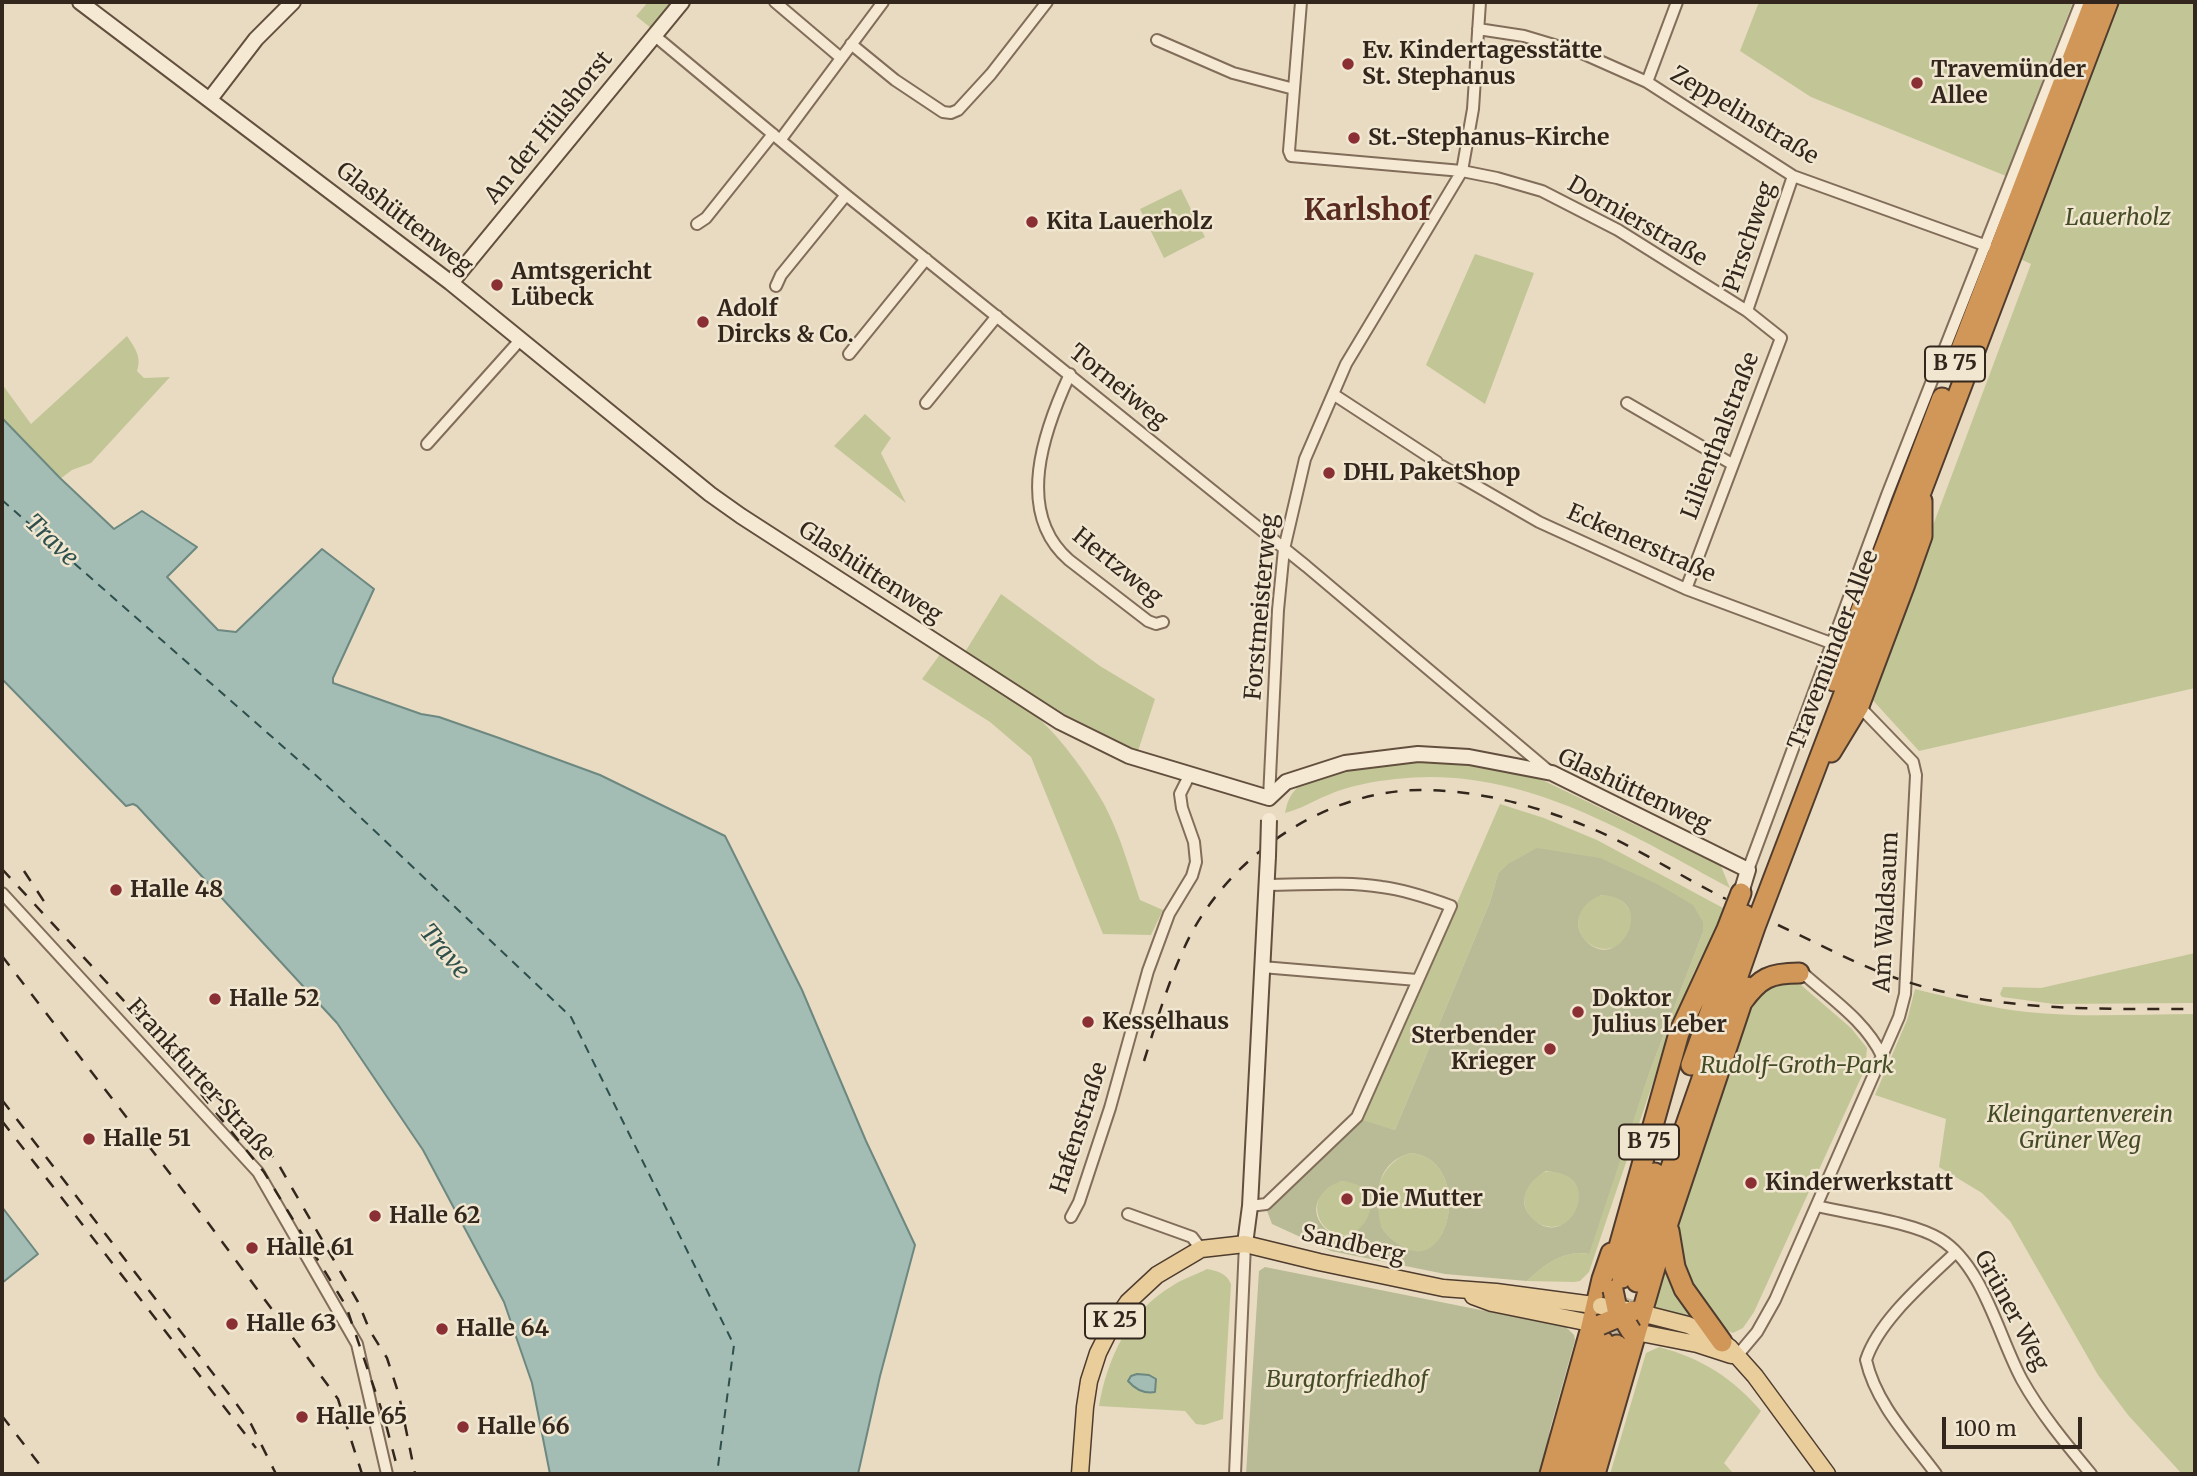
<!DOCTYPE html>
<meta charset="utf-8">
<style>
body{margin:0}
#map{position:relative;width:2197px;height:1476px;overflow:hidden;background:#e9dbc1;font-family:Merriweather,serif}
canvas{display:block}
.frame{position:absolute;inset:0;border:4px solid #32261d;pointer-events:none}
.scale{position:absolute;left:1942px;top:1417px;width:140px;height:32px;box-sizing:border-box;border:4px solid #32261d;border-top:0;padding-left:9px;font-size:21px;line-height:24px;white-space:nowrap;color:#32261d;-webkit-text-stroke:5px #f1e6d0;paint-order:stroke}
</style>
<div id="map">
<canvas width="2197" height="1476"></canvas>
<div class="frame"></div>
<div class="scale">100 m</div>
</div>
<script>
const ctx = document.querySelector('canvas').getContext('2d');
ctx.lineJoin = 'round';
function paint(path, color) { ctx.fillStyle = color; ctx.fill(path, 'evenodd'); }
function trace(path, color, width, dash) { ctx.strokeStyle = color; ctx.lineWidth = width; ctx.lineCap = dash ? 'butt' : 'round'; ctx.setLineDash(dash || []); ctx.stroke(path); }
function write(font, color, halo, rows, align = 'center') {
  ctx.font = font + ' Merriweather,serif'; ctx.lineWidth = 5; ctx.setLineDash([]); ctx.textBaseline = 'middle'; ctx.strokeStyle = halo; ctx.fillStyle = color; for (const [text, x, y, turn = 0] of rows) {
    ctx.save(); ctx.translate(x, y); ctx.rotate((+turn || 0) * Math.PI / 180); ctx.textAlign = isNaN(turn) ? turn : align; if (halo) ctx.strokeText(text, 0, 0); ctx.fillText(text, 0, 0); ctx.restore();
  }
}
const green = new Path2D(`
 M648 2H672L651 28 636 16Z
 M1759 2H2073L2006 176 1811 97 1740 51Z
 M2117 2H2195V688L1919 751 1869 696 2031 264 2020 259Z
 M1181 189 1205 237 1164 258 1140 209Z
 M1475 254 1534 273 1485 404 1426 365Z
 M127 336C135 348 142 357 137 371L144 378 170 377 91 463 72 470 60 479 2 418V384L31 424Z
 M865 414 891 438 881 453 906 503 834 446Z
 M1001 594 1100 666 1155 699 1138 751 1064 714 965 652Z
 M941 653C970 672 1003 689 1031 712 1057 732 1088 775 1104 804 1120 834 1129 868 1140 900L1163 910 1151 935 1103 934 1031 757 990 722 922 679Z
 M1418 761 1453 763 1536 777 1721 866 1730 888C1627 832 1518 764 1396 779 1375 781 1348 786 1328 795 1313 801 1301 809 1285 813 1287 804 1289 796 1296 789 1314 771 1391 765 1418 761Z
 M1500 804 1544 818 1597 840 1723 908 1715 933 1694 972 1670 1032 1589 1272 1580 1281 1574 1282 1527 1281C1544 1265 1564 1249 1588 1254L1650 1071 1703 932 1692 905 1498 874 1490 902 1395 1130 1362 1121Z
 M1578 922a27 27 0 1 1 54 0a27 27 0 1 1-54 0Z
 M2195 953V1003L2054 1004 2002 997 2000 994 2003 987 2041 988Z
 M1791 982 1801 985 1851 1028 1867 1048 1865 1069 1754 1312 1743 1328 1733 1333 1721 1328 1687 1283 1675 1229 1678 1215 1752 1006C1765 987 1769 984 1791 982Z
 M1915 989C1952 998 1989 1008 2027 1012 2082 1018 2139 1014 2195 1014V1474H2182L2128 1415 2098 1375 2010 1221 1982 1193 1939 1167 1946 1119 1875 1095 1907 1020Z
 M1411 1153C1473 1159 1452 1278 1402 1246 1395 1242 1386 1235 1382 1228 1369 1199 1379 1162 1411 1153Z
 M1524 1199a28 28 0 1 1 56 0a28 28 0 1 1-56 0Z
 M1317 1208a27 27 0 1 1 54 0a27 27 0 1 1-54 0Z
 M1666 1246 1697 1321 1658 1309 1654 1305Z
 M1207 1269C1218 1271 1226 1273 1231 1284L1223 1419 1204 1425 1196 1424 1185 1411 1099 1406C1107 1359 1129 1311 1172 1286 1182 1279 1195 1275 1207 1269Z
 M1659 1347C1701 1358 1733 1378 1761 1411L1724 1463 1734 1474H1610L1646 1353Z`);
const cemetery = new Path2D(`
 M1537 848 1600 858 1659 885 1693 905 1703 922V932L1650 1071 1589 1254C1564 1249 1544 1265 1527 1281L1445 1274 1331 1251 1272 1224 1266 1208 1362 1120 1395 1130 1490 902 1498 874 1508 864ZM1602 895C1660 899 1619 975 1586 941 1569 923 1582 901 1602 895ZM1411 1153C1473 1159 1452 1277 1402 1246 1395 1242 1386 1235 1382 1228 1379 1221 1379 1214 1378 1207 1376 1180 1385 1160 1411 1153ZM1546 1171C1609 1173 1569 1253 1533 1219 1515 1202 1527 1181 1546 1171ZM1342 1181C1401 1187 1355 1262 1323 1226 1307 1208 1322 1186 1342 1181Z
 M1265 1267 1566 1327 1574 1335 1575 1340 1550 1429 1542 1474H1246L1259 1271Z`);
const water = new Path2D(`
 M2 418 60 478 114 529 142 511 197 547 167 577 218 630 236 632 322 549 374 589 333 678V683L421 714 439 717 499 738 600 775 725 836 802 990 866 1141 915 1245 880 1376 858 1474H550L532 1383 504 1302 423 1150 337 1023 137 806 133 804 126 806 2 679Z
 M2 1207 38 1254 2 1283Z
 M1137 1374 1149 1375 1156 1379 1155 1392C1144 1394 1135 1389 1128 1381L1131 1376Z`);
const ferry = new Path2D(`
 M2 500 320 779 571 1017 734 1345 717 1474`);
const highwayTunnel = new Path2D(`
 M1617 1345 1637 1282`);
const street = new Path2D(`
 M775 2 841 58
 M1301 2 1289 151 1291 156 1462 171 1497 178 1542 191 1618 230 1747 311 1781 338 1686 589
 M1478 29 1524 36 1584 54 1647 82 1793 176 1987 246
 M655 36 846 195 1306 566 1550 772
 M1157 40 1233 73 1294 89
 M851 44 895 80 943 112 951 113 958 110 991 74 1047 2
 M1647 82 1677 2
 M781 139 883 2
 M697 224 706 218 773 134
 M776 286 781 275 846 195
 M1747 311 1793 176
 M849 354 926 259
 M1070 374C1044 430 1014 512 1069 560L1148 621 1156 624 1163 622
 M1333 394 1437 462
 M926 403 997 316
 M1627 403 1732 464
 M427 444 521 339
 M1442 466 1539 522 1686 589 1831 643
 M1269 798 1278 610 1284 549 1305 459 1346 364 1462 171 1473 109 1480 2
 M1748 870 1887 495 2081 2
 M2 893 258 1172 357 1344 387 1474
 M1262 967 1417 980
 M1799 973 1805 975C1833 1000 1866 1022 1882 1056
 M1250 1206 1266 1204 1357 1117 1451 906C1429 898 1406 890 1382 887 1345 881 1305 885 1266 885
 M1817 1206C1850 1214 1913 1222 1940 1239 1983 1265 1999 1338 2022 1380 2041 1414 2067 1445 2091 1474
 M1128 1214 1192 1237 1201 1249
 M1071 1217 1079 1202 1110 1108 1148 971 1169 914 1192 876 1196 862 1194 842 1182 808 1180 794 1189 776
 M1736 1357 1757 1332 1775 1300 1899 1017 1905 994 1916 775 1913 762 1859 706
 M1235 1474 1245 1244
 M1936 1474C1910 1439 1876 1404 1866 1360 1879 1320 1926 1281 1956 1252`);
const secondary = new Path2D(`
 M80 2 451 283 710 494 741 516 1060 722 1129 756 1269 798
 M210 99 256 39 293 2
 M451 283 682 2
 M1269 798 1286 782 1345 763 1418 754 1469 757 1552 773 1748 870 1741 893
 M1245 1244 1250 1206 1268 856`);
const primary = new Path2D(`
 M1473 1296 1492 1303 1600 1325
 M1633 1311 1688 1325 1715 1337 1730 1348 1755 1376 1827 1474
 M1631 1331 1697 1344 1731 1355
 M1080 1474 1085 1407 1089 1381 1098 1353 1111 1327 1128 1302 1157 1275 1201 1249 1245 1244 1319 1262 1443 1288 1496 1292 1601 1306`);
const highway = new Path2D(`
 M1953 370 2094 2
 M1834 681 1942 398
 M1831 752 1859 706 1905 584 1922 536V501
 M1743 1001C1760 978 1770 973 1799 973
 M1691 1065 1745 915
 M1669 1231 1675 1267 1684 1289 1722 1342
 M1613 1268 1679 1033 1727 929 1741 893
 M1622 1278 1655 1173
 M1637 1282 1667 1179 1755 927 2108 2
 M1550 1474 1590 1331 1602 1279 1611 1253
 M1566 1474 1604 1342
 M1580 1474 1617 1345
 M1595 1474 1668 1223 1747 987`);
const rail = new Path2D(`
 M2 869 197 1080 228 1106 258 1138 277 1162 358 1302 370 1331 387 1358 399 1395 415 1474
 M24 871 49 909
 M1778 925C1815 942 1852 962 1890 976 1989 1012 2091 1009 2195 1009
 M2 956 209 1224 338 1399 362 1474
 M1144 1061C1158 1017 1171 972 1192 932 1237 851 1327 791 1420 790 1471 790 1522 802 1570 820 1624 839 1674 873 1726 899
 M201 1094 264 1172 346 1306 384 1417 399 1474
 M2 1100 235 1402 251 1424 276 1474
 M2 1121 256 1448
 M2 1416 47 1474`);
const secondaryBridge = new Path2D(`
 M1268 856 1269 820`);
const primaryBridge = new Path2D(`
 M1601 1306 1627 1310`);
const highwayBridge = new Path2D(`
 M1613 1290 1617 1309
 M1622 1316 1631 1331
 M1600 1325 1633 1311`);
const markers = [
 [1348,64,7,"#8a3035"],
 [1917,83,7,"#8a3035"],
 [1354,138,7,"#8a3035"],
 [1032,222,7,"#8a3035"],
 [497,285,7,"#8a3035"],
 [703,322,7,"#8a3035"],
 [1329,473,7,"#8a3035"],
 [116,890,7,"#8a3035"],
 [215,999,7,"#8a3035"],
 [1578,1012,7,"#8a3035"],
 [1088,1022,7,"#8a3035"],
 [1550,1049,7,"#8a3035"],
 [89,1139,7,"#8a3035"],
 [1751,1183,7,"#8a3035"],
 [1347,1199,7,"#8a3035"],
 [375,1216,7,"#8a3035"],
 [252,1248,7,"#8a3035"],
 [232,1324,7,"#8a3035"],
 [442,1329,7,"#8a3035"],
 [302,1417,7,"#8a3035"],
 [463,1427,7,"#8a3035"]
];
const shields = [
 [1955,364,60],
 [1649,1142,60],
 [1115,1321,60]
];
const shieldNames = [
 ["B 75",1955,364],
 ["B 75",1649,1142],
 ["K 25",1115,1321]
];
const poiNames = [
 ["Ev. Kindertagesstätte",1362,51],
 ["St. Stephanus",1362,77],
 ["Travemünder",1931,70],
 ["Allee",1931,96],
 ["St.-Stephanus-Kirche",1368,138],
 ["Kita Lauerholz",1046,222],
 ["Amtsgericht",511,272],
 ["Lübeck",511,298],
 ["Adolf",717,309],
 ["Dircks & Co.",717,335],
 ["DHL PaketShop",1343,473],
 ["Halle 48",130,890],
 ["Halle 52",229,999],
 ["Doktor",1592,999],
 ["Julius Leber",1592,1025],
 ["Kesselhaus",1102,1022],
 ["Sterbender",1536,1036,"right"],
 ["Krieger",1536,1062,"right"],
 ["Halle 51",103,1139],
 ["Kinderwerkstatt",1765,1183],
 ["Die Mutter",1361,1199],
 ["Halle 62",389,1216],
 ["Halle 61",266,1248],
 ["Halle 63",246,1324],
 ["Halle 64",456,1329],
 ["Halle 65",316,1417],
 ["Halle 66",477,1427]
];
const streetNames = [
 ["Zeppelinstraße",1744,116,31],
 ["An der Hülshorst",549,128,-51],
 ["Glashüttenweg",404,219,38],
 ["Dornierstraße",1637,222,30],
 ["Pirschweg",1750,237,-71],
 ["Torneiweg",1118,387,39],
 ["Lilienthalstraße",1721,436,-69],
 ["Eckenerstraße",1641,544,24],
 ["Hertzweg",1117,567,39],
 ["Glashüttenweg",870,573,33],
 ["Forstmeisterweg",1262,607,-85],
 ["Travemünder Allee",1834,650,-69],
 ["Glashüttenweg",1634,791,25],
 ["Am Waldsaum",1887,912,-87],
 ["Frankfurter Straße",200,1080,48],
 ["Hafenstraße",1080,1128,-72],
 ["Sandberg",1353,1245,13],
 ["Grüner Weg",2011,1311,62]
];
const parkNames = [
 ["Lauerholz",2118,218],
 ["Rudolf-Groth-Park",1797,1066],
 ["Kleingartenverein",2080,1115],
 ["Grüner Weg",2080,1141],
 ["Burgtorfriedhof",1347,1380]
];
const waterNames = [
 ["Trave",51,541,44],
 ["Trave",444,952,50]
];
const districtNames = [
 ["Karlshof",1367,212]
];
paint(green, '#c2c696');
paint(cemetery, '#b8bb95');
paint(water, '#a3bcb4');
trace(water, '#6c8880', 2);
trace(ferry, '#2e504d', 2, [9, 7]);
trace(highwayTunnel, '#c4b7a0', 19, [19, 10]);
trace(street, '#816d5a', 14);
trace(secondary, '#624f3e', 18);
trace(primary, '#4f3c2e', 19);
trace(highway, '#4f3c2e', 23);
trace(street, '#f5e9d3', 10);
trace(secondary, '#f5e9d3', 14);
trace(primary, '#e9ce9c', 16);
trace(highway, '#d19759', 19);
trace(rail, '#32261d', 2.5, [12, 12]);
trace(secondaryBridge, '#624f3e', 18, []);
trace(primaryBridge, '#4f3c2e', 19, []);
trace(highwayBridge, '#4f3c2e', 23, []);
trace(secondaryBridge, '#f5e9d3', 14);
trace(primaryBridge, '#e9ce9c', 16);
trace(highwayBridge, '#d19759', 19);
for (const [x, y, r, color] of markers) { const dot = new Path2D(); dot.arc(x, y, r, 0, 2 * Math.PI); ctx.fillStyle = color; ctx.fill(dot); trace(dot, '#f1e6d0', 2.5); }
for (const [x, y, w] of shields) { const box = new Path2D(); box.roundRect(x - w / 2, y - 17.5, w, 35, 5); ctx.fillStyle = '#f1e6d0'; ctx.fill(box); trace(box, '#32261d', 2); }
write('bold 21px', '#32261d', null, shieldNames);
write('bold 23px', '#32261d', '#f1e6d0', poiNames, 'left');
write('23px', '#32261d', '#f1e6d0', streetNames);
write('italic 23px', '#444c26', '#f1e6d0', parkNames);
write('italic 24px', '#2e504d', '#f1e6d0', waterNames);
write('bold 30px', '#5a2b21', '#f1e6d0', districtNames);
</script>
